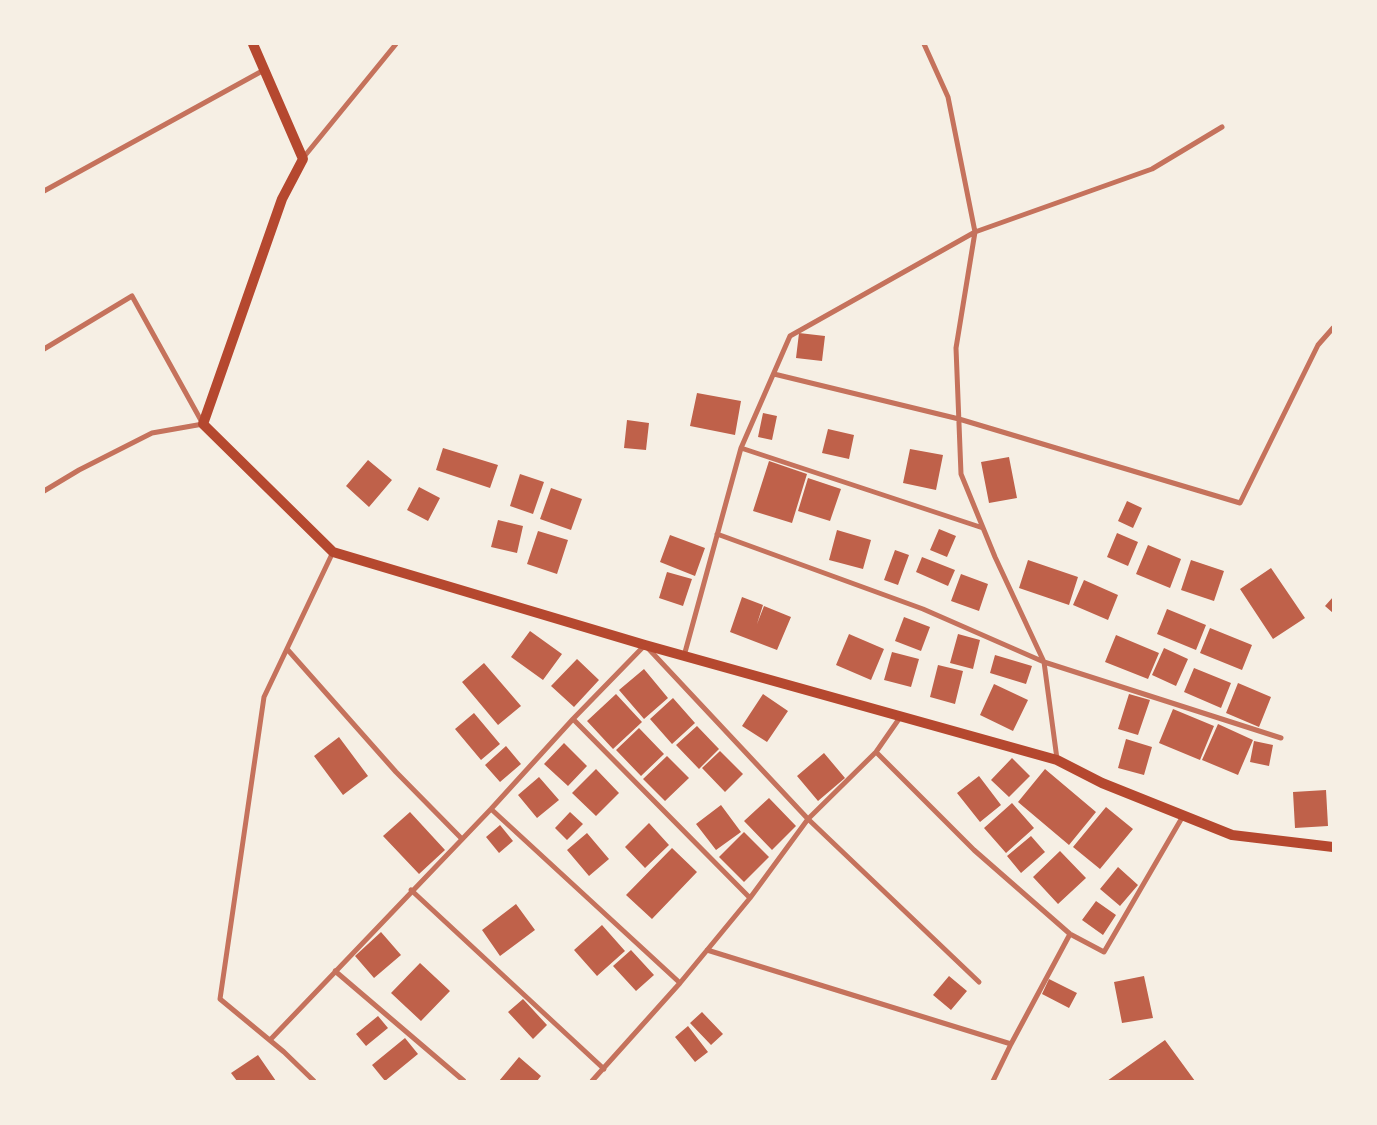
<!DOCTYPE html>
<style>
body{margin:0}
#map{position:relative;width:1377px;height:1125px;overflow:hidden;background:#f6efe4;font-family:"Exo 2",sans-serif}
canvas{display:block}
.frame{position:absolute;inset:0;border:45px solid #f6efe4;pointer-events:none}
</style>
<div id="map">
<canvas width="1377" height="1125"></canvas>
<div class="frame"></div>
</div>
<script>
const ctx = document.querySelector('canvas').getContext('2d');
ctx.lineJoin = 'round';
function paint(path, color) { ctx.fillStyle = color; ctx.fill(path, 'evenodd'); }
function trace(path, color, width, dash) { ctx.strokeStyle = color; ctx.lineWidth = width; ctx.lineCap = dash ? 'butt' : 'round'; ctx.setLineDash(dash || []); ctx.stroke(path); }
const building = new Path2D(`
 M799 333 825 336 822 361 796 358Z
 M697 393 741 401 735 435 690 426Z
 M763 413 777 416 772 440 758 437Z
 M627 420 649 423 646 450 624 448Z
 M828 429 854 435 849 459 822 453Z
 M443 448 498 465 490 488 436 470Z
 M910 449 943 455 936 490 903 483Z
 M1009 457 1017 498 989 503 981 462Z
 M368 460 392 480 369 507 346 486Z
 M769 461 807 474 792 523 753 511Z
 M520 474 544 482 533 514 510 506Z
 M808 478 841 489 830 521 798 511Z
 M419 487 440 498 428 521 407 510Z
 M551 488 582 499 571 530 540 519Z
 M1127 501 1142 508 1133 528 1118 521Z
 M498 520 523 526 517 553 491 547Z
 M939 529 956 536 947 557 930 550Z
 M837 530 871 540 863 569 829 560Z
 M538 531 568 540 557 574 527 564Z
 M1117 533 1138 542 1128 566 1107 557Z
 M670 535 705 548 695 576 660 562Z
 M1148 545 1181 559 1170 588 1136 574Z
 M895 550 909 555 898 585 884 580Z
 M922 557 955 570 948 586 916 572Z
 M1028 560 1078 577 1069 605 1019 588Z
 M1191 560 1224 571 1214 601 1181 590Z
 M1271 568 1305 618 1273 639 1240 589Z
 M667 572 692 579 683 606 659 598Z
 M961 574 988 584 979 611 951 601Z
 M1084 580 1118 595 1108 620 1073 605Z
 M742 597 763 605 757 624 764 606 791 617 777 650 730 632Z
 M1333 597V613L1325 606Z
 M1167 609 1206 625 1196 650 1157 634Z
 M904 617 930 627 921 651 895 641Z
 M1210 628 1252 645 1242 670 1200 653Z
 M530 631 562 654 543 680 511 657Z
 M849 634 884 649 871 680 836 665Z
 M958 634 980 640 973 669 950 663Z
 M1116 635 1159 653 1148 679 1105 662Z
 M1164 648 1188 659 1176 686 1152 675Z
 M892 652 919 659 911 687 884 680Z
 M995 655 1032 666 1026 684 990 673Z
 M577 659 599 680 574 707 551 686Z
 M484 663 521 706 498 725 462 682Z
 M938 665 963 671 955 704 930 697Z
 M1194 668 1231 683 1221 708 1184 692Z
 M644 669 668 698 644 719 619 690Z
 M1238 683 1271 697 1259 727 1226 713Z
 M994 684 1028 700 1013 731 980 715Z
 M616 694 642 722 613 749 587 721Z
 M763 694 788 711 767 742 742 726Z
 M1129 694 1150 700 1138 735 1118 729Z
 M673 698 695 723 672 744 650 719Z
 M1173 709 1214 726 1200 760 1159 743Z
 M474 713 500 744 481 760 455 729Z
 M1218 724 1253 740 1238 775 1202 760Z
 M697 726 719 749 699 769 676 745Z
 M639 728 664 754 641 776 616 750Z
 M339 737 368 776 343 795 314 756Z
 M1126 739 1152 747 1144 775 1118 768Z
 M1254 741 1273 745 1269 766 1250 762Z
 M564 743 587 766 568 786 544 764Z
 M506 746 521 764 500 782 485 765Z
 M720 751 743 774 725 792 702 768Z
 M824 753 845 778 818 801 797 776Z
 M667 756 689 778 665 801 643 779Z
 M1012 758 1030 776 1009 797 991 780Z
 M596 769 619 793 596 816 572 793Z
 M1045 769 1096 812 1069 845 1018 802Z
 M979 776 1001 805 980 822 957 793Z
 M539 777 559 800 537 818 518 795Z
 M1326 790 1328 826 1295 828 1293 792Z
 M769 798 796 826 772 850 744 821Z
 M1012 803 1034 828 1006 853 984 828Z
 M721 805 741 832 716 850 696 824Z
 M1106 807 1133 829 1100 869 1073 847Z
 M410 812 445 850 419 874 383 836Z
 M570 812 583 824 567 840 555 828Z
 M649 823 669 845 645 868 625 847Z
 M500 825 513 841 499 853 486 837Z
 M744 832 769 857 744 882 719 857Z
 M587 833 609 859 589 876 567 850Z
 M1031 836 1045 852 1021 873 1007 856Z
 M672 848 697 872 652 919 626 895Z
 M1060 851 1086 878 1058 904 1033 877Z
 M1118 867 1138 885 1120 906 1100 889Z
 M1096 901 1116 915 1103 935 1082 920Z
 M516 904 535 930 500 956 482 930Z
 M602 925 625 951 597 976 574 950Z
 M381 932 401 955 374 978 355 956Z
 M631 950 654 975 636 991 613 966Z
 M420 963 450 991 421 1021 391 993Z
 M949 976 967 991 951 1010 933 995Z
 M1144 976 1153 1018 1122 1023 1114 982Z
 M1049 979 1077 993 1069 1008 1042 994Z
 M523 999 547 1025 533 1039 508 1012Z
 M702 1012 723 1034 711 1045 690 1023Z
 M378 1016 388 1028 366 1046 356 1034Z
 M688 1026 708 1052 695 1062 675 1037Z
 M405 1038 418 1054 385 1081 372 1065Z
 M1165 1040 1195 1081H1107Z
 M258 1055 276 1081H237L231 1073Z
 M519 1057 541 1076 537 1081H499Z`);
const minor = new Path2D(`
 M924 44 948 97 975 232 956 348 961 474 995 557 1044 662 1057 759
 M303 158 396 44
 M44 191 264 70
 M44 349 132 296 203 424 152 433 79 470 44 491
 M774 374 959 419 1240 503 1318 345 1333 328
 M741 448 983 528
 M717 534 923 609 1044 662 1281 738
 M287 649 396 772 462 839
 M684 656 741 448 790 336 975 232 1152 169 1222 127
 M573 719 750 898
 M876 752 974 850 1070 934 1104 952 1183 816
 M491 809 680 983
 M411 890 604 1069
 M707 950 1011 1044
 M335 971 464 1081
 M270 1040 491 809 573 719 645 645 808 819 979 982
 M314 1081 284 1052 220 999 264 697 333 552
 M592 1081 680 983 750 898 808 819 876 752 901 716
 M993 1081 1011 1044 1070 934`);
const secondary = new Path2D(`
 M253 44 303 159 282 199 203 424 333 552 645 645 1057 760 1102 783 1232 835 1333 847`);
paint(building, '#bf614a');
trace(minor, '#c5725c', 5);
trace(secondary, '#b5482f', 10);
</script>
